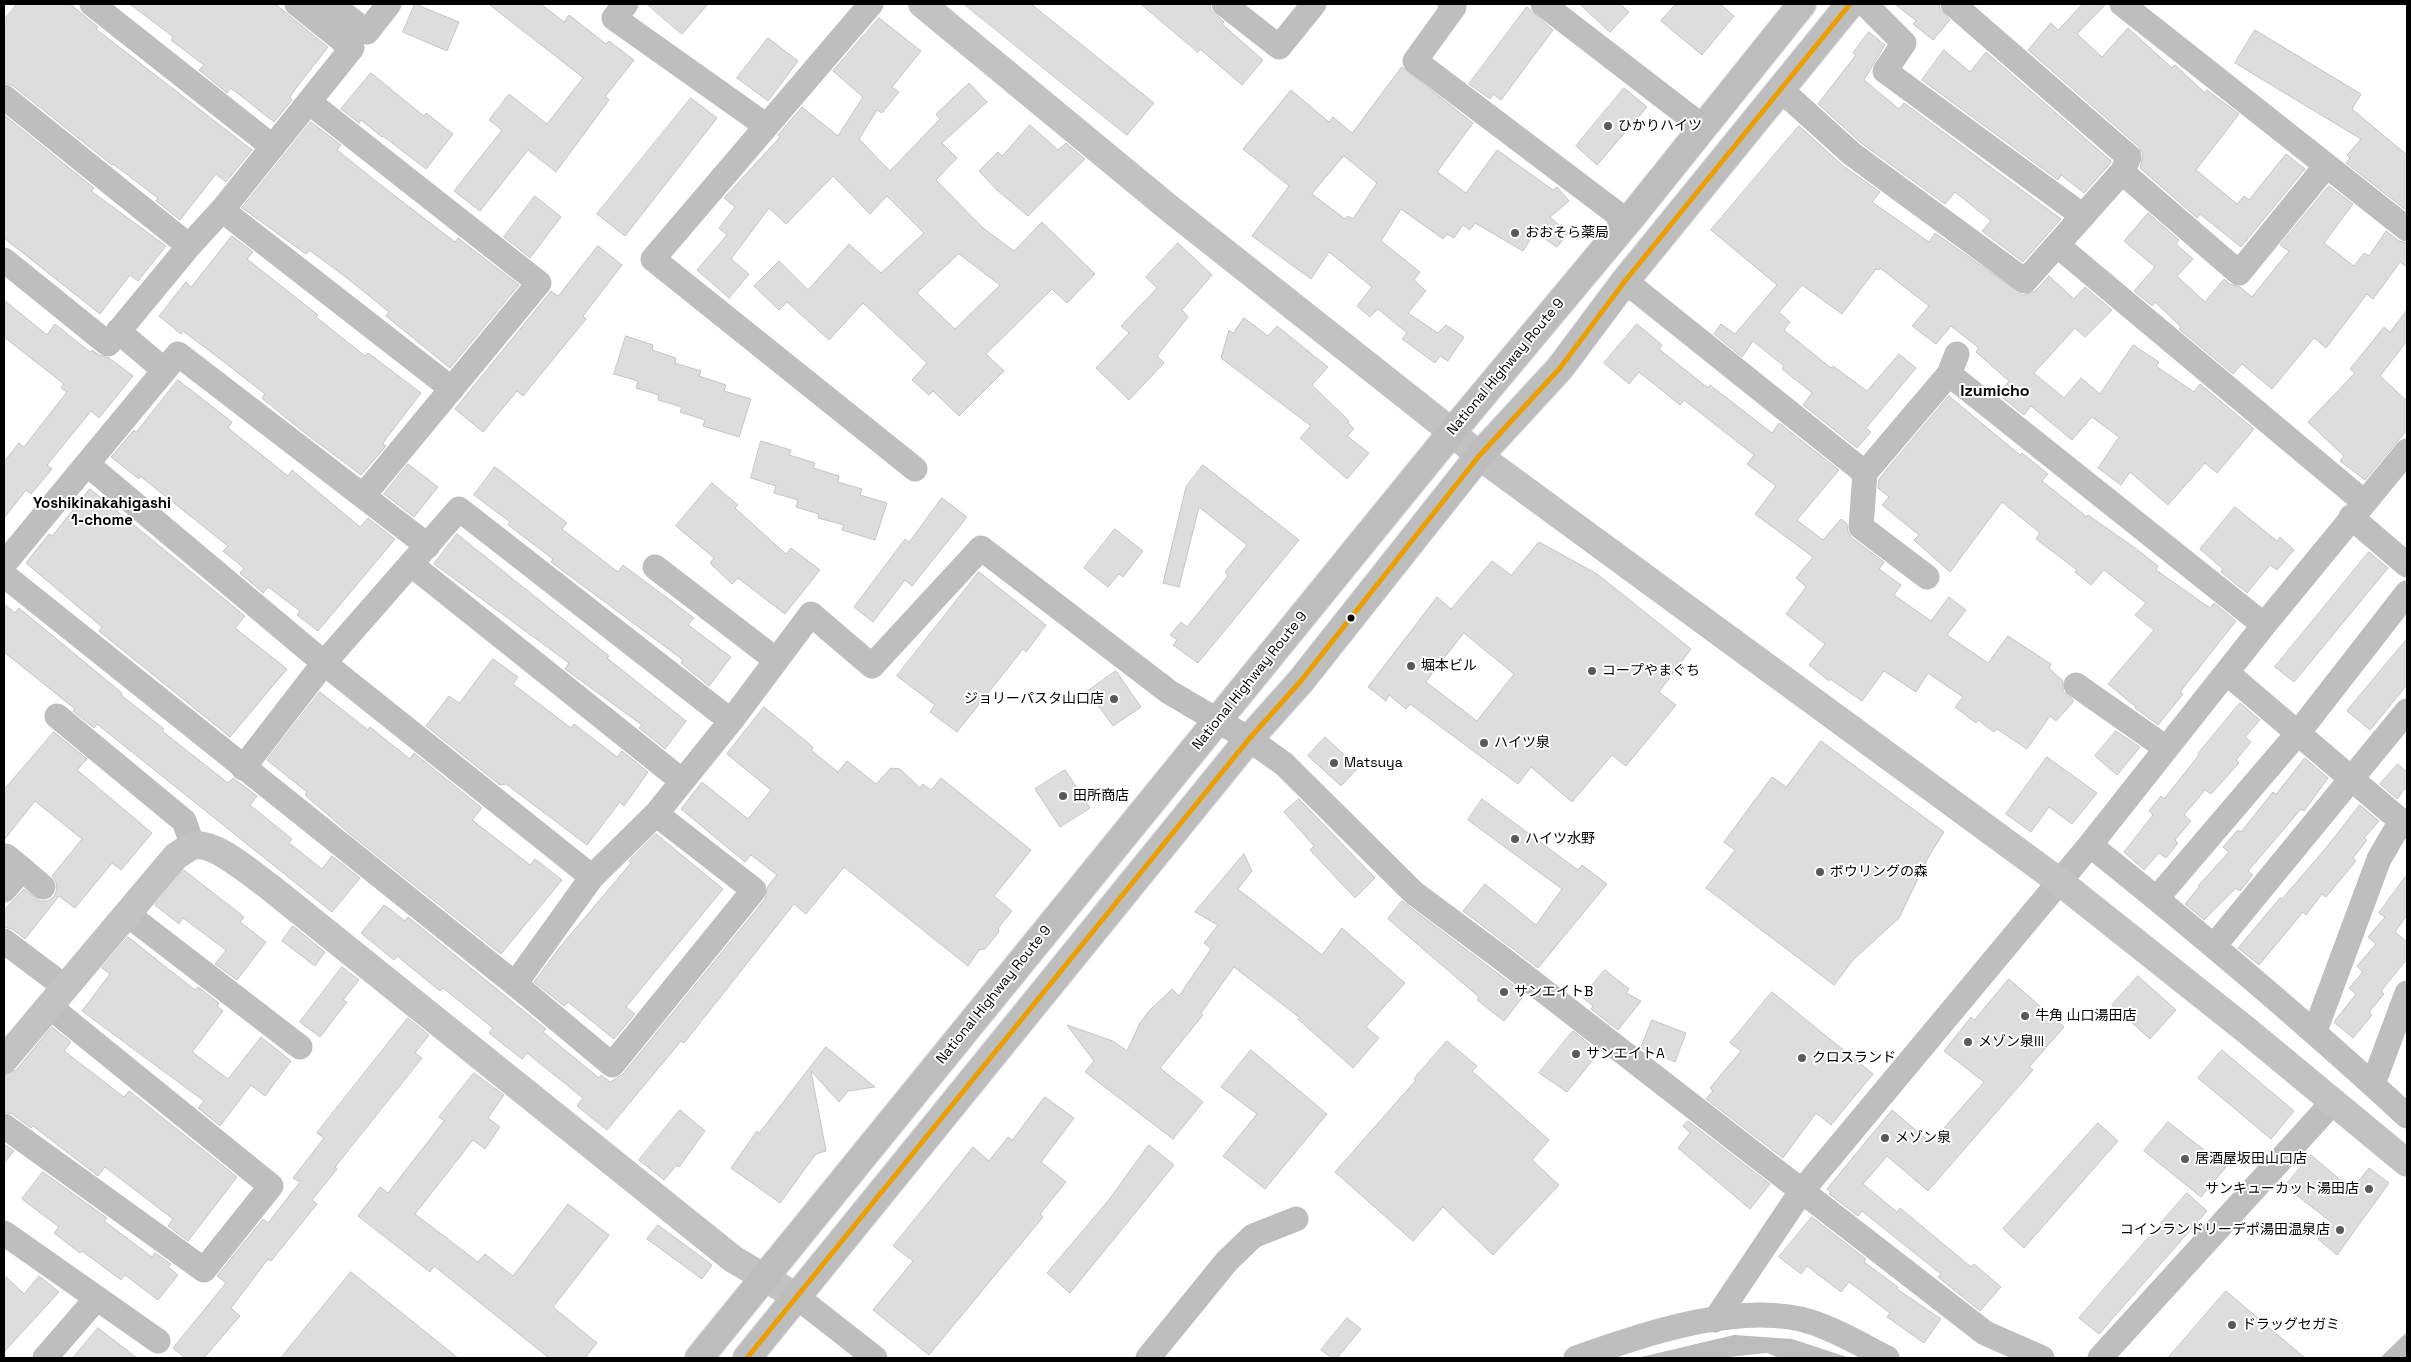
<!DOCTYPE html>
<meta charset="utf-8">
<style>
body{margin:0}
#map{position:relative;width:2411px;height:1362px;overflow:hidden;background:#fff;font-family:"Space Grotesk",sans-serif}
canvas{display:block}
.frame{position:absolute;inset:0;border:5px solid #000;pointer-events:none}
</style>
<div id="map">
<canvas width="2411" height="1362"></canvas>
<div class="frame"></div>
</div>
<script>
const ctx = document.querySelector('canvas').getContext('2d');
ctx.lineJoin = 'round';
function paint(path, color) { ctx.fillStyle = color; ctx.fill(path, 'evenodd'); }
function trace(path, color, width, dash) { ctx.strokeStyle = color; ctx.lineWidth = width; ctx.lineCap = dash ? 'butt' : 'round'; ctx.setLineDash(dash || []); ctx.stroke(path); }
function write(font, color, halo, rows, align = 'center') {
  ctx.font = font + ' "Space Grotesk","Noto Sans JP",sans-serif'; ctx.lineWidth = 4; ctx.setLineDash([]); ctx.textBaseline = 'middle'; ctx.strokeStyle = halo; ctx.fillStyle = color; for (const [text, x, y, turn = 0] of rows) {
    ctx.save(); ctx.translate(x, y); ctx.rotate((+turn || 0) * Math.PI / 180); ctx.textAlign = isNaN(turn) ? turn : align; if (halo) ctx.strokeText(text, 0, 0); ctx.fillText(text, 0, 0); ctx.restore();
  }
}
const water = new Path2D(`
 M2407 1332V1358H2380Z
 M1734 1335 1792 1339 1850 1358H1779L1767 1353 1719 1358H1637Z`);
const building = new Path2D(`
 M17 4H70L98 27 96 29 252 150 226 182 216 174 180 220 156 201 158 198 113 164 112 165 13 86 4 83V20Z
 M130 4H275L328 47 293 92 290 98 292 100 274 122 231 88 227 93 199 70 204 65 171 40 173 37Z
 M415 4 459 22 447 51 403 32Z
 M489 4H541L564 22 569 15 606 44 609 41 634 60 605 97 609 100 556 172 528 150 480 211 454 191 502 130 489 120 509 94 547 124 583 78Z
 M647 4H708L682 34Z
 M964 4H1031L1154 103 1127 135Z
 M1141 4H1210L1211 10 1224 22 1222 24 1263 60 1242 85 1200 49 1198 52Z
 M1580 4H1620L1629 12 1610 32Z
 M1676 4H1720L1734 16 1702 55 1661 21Z
 M1895 4H1939L1940 9 1950 20 1933 40 1913 24 1916 21Z
 M2083 4H2106L2077 34 2102 57 2128 28 2172 68 2175 65 2205 93 2207 90 2239 114 2196 170 2237 204 2244 196 2249 200 2286 154 2305 169 2241 247 2200 214 2197 218 2140 168 2143 155 2138 146 2028 50 2051 23 2058 30Z
 M1527 7 1553 30 1501 100 1493 94 1490 99 1469 84Z
 M879 18 921 51 892 87 899 92 882 113 877 110 859 139 890 171 940 119 936 114 969 83 987 102 942 143 957 158 936 180 983 228 1014 251 1042 222 1095 274 1067 303 1052 289 986 354 1004 371 959 416 933 391 929 395 912 380 927 363 863 303 829 340 787 302 779 310 754 286 779 261 808 290 849 244 881 273 924 233 887 196 870 214 833 176 786 224 769 208 731 259 749 274 729 298 697 270 727 235 719 228 735 207 724 198 780 137 778 135 802 107 838 136 863 97 833 71ZM959 254 1000 285 955 329 917 293Z
 M2255 30 2361 94 2352 109 2407 155V211L2346 163 2350 158 2347 155 2361 139 2235 63Z
 M1869 32 1885 45 1864 80 1899 109 1904 103 2061 219 2023 262 1982 231 1991 221 1955 192 1945 204 1861 143 1818 104 1856 55 1853 53Z
 M768 38 798 61 768 101 737 78Z
 M1944 50 1970 72 1986 52 2111 161 2110 164 2084 193 2061 175 2058 180 1922 80Z
 M1402 67 1473 123 1437 172 1466 193 1497 150 1553 190 1557 187 1569 201 1550 217 1568 233 1557 247 1535 232 1523 251 1475 223 1470 230 1463 225 1454 238 1447 234 1443 239 1401 209 1381 241 1420 272 1414 280 1426 291 1408 313 1438 333 1446 325 1464 337 1448 361 1440 356 1435 363 1402 339 1407 333 1378 309 1370 317 1357 306 1372 287 1329 252 1311 279 1252 236 1289 186 1243 149 1291 90 1329 122 1333 117 1352 133ZM1344 156 1377 183 1353 219 1348 216 1345 219 1312 194Z
 M371 73 424 116 426 113 453 134 426 169 383 136 382 137 361 120 359 123 341 109Z
 M1624 88 1647 107 1597 165 1576 146Z
 M691 98 717 118 625 236 597 214Z
 M4 115 94 188 91 191 166 246 138 281 130 275 100 314 4 238Z
 M311 122 341 145 337 150 382 186 455 242 458 238 519 285 450 368 386 316 389 312 347 278 309 250 306 254 242 208Z
 M1030 125 1058 150 1066 143 1085 159 1028 216 997 190 979 171 998 152 1002 156Z
 M1799 126 1842 165 1880 192 1872 202 1929 242 1935 233 2023 295 2035 291 2049 276 2074 299 2085 287 2112 310 2085 337 2075 328 2034 373 2064 398 2081 378 2100 394 2133 345 2159 362 2156 366 2194 392 2200 384 2254 429 2217 473 2205 463 2168 505 2130 472 2121 485 2098 468 2119 437 2092 417 2072 440 2031 406 2024 415 1998 394 2009 381 1976 352 1979 348 1951 326 1936 344 1912 326 1929 306 1880 268 1879 270 1876 269 1842 314 1802 285 1779 312 1790 322 1784 330 1831 368 1833 366 1867 391 1899 354 1916 368 1866 428 1871 432 1857 448 1803 405 1812 393 1782 369 1784 366 1753 341 1742 357 1714 334 1721 324 1735 334 1777 285 1711 230Z
 M2329 186 2353 204 2324 243 2354 266 2364 253 2369 256 2386 231 2399 241 2407 243V267L2400 262 2373 299 2367 294 2326 348 2314 338 2272 389 2242 364 2233 374 2179 329 2181 327 2155 302 2152 306 2134 291 2155 267 2124 241 2148 213 2179 240 2176 244 2193 259 2177 276 2205 302 2224 279 2230 284 2240 287 2252 297 2289 251 2280 245Z
 M535 196 561 217 530 258 504 237Z
 M232 236 253 252 247 259 318 315 316 317 365 356 368 353 421 393 385 440 383 444 386 446 361 475 301 430 262 398 265 394 215 355 183 331 181 334 159 316 186 282 191 287Z
 M1178 243 1212 275 1182 310 1188 317 1157 356 1164 363 1129 400 1096 368 1129 333 1121 326 1157 288 1146 277Z
 M598 246 622 265 583 316 586 319 523 396 517 391 483 432 455 409 551 291 558 296Z
 M4 300 47 335 55 324 90 352 92 350 99 355 109 358 133 376 99 418 91 411 47 465 52 469 31 494 26 490 4 518V462L19 443 24 447 67 392 61 388 64 384 4 337Z
 M2407 310V341L2380 376 2407 401V430L2365 480 2340 461 2344 456 2308 422 2355 373 2350 369 2384 327 2390 332Z
 M1244 318 1268 336 1277 326 1328 367 1312 385 1349 421 1348 423 1354 429 1347 436 1369 453 1347 479 1300 438 1311 426 1221 358 1229 330 1233 333Z
 M1637 324 1662 345 1659 349 1708 388 1710 385 1772 433 1779 423 1839 470 1797 520 1823 540 1841 519 1847 524 1848 532 1852 538 1884 562 1879 569 1901 585 1894 595 1931 621 1949 597 1966 610 1947 635 1988 663 2008 636 2051 664 2049 668 2063 681V691L2074 701 2056 721 2050 716 2027 749 1997 729 1994 732 1978 720 1976 723 1955 707 1963 697 1928 673 1916 692 1884 671 1862 701 1830 679 1829 681 1809 665 1825 644 1786 614 1806 587 1796 578 1813 557 1755 514 1776 486 1747 464 1754 455 1684 400 1680 405 1639 372 1629 384 1604 363Z
 M626 336 653 345 652 350 676 358 675 363 701 371 699 376 726 385 724 391 751 399 739 437 703 426 705 420 680 412 682 407 658 400 659 395 636 388 638 381 614 374Z
 M178 380 232 422 228 428 288 476 292 470 360 527 368 518 395 539 318 631 297 615 300 611 268 587 263 593 240 573 244 568 223 551 228 546 140 476 139 479 111 457 134 430 136 432Z
 M1949 396 2020 455 2022 453 2048 474 2042 481 2087 517 2088 515 2135 548 2158 566 2156 570 2210 608 2214 603 2236 621 2180 692 2183 694 2158 725 2135 708 2136 707 2108 684 2154 630 2135 615 2146 603 2104 570 2091 585 2075 572 2077 570 2036 539 2040 533 2002 502 1950 572 1914 540 1919 535 1882 505 1889 497 1878 488 1879 479Z
 M761 441 791 450 789 455 815 463 813 468 839 476 838 482 862 489 860 495 887 503 875 540 842 530 844 525 818 518 819 514 796 507 798 500 774 493 776 486 751 478Z
 M408 464 438 487 414 517 384 494Z
 M1203 465 1299 540 1198 663 1173 645 1177 640 1170 635 1181 622 1187 627 1228 576 1225 572 1247 545 1199 507 1179 587 1163 583 1186 487Z
 M495 467 567 523 562 529 618 572 623 565 694 618 688 625 731 657 709 686 681 663 683 660 551 562 553 559 508 525 510 522 474 495Z
 M712 483 738 505 735 508 786 554 791 548 820 570 785 614 738 578 732 584 710 563 714 558 676 526Z
 M90 489 245 616 235 628 287 669 230 737 99 631 102 627 26 563 49 534 52 536Z
 M942 498 967 517 912 586 905 580 873 622 854 607 905 539 909 542Z
 M2235 507 2277 541 2280 537 2294 550 2277 570 2270 565 2247 593 2221 572 2223 569 2200 549Z
 M1115 529 1143 551 1123 577 1119 574 1108 587 1084 568Z
 M457 534 609 656 607 658 686 721 665 749 639 728 642 725 565 669 569 663 434 564Z
 M1539 542 1597 574 1691 649 1659 692 1676 705 1626 766 1612 755 1572 802 1531 767 1518 784 1410 704 1406 709 1389 695 1386 701 1368 687 1437 597 1451 609 1492 561 1511 575ZM1464 633 1514 674 1477 721 1426 682Z
 M2369 552 2388 568 2294 682 2275 667Z
 M979 572 1046 625 1026 652 1023 649 957 732 930 712 935 705 897 676Z
 M4 604 15 613 19 608 122 693 121 695 164 729 162 731 228 783 233 778 257 796 250 805 292 839 289 843 322 869 332 856 360 878 332 912 97 724 94 728 73 711 75 709 4 652Z
 M2407 639V685L2370 730 2347 711Z
 M493 659 518 677 513 684 571 728 574 724 617 757 622 751 648 772 624 806 620 802 587 845 506 784 500 785 426 726 449 696 459 703Z
 M1116 671 1141 707 1113 726 1088 691Z
 M320 692 368 730 370 727 410 759 414 753 482 808 472 820 530 865 535 859 562 880 501 954 350 834 305 795 307 792 267 760Z
 M2240 703 2260 720 2245 737 2251 742 2236 760 2239 763 2211 794 2205 790 2184 815 2191 821 2175 840 2178 843 2166 858 2159 853 2144 870 2124 852 2153 815 2149 811 2161 796 2164 799 2199 755 2198 754Z
 M764 707 813 747 811 750 838 772 847 761 876 784 891 768 900 769 920 788 923 784 931 790 941 778 1031 850 994 896 1012 911 998 928 999 932 985 949 979 950 968 966 844 867 806 914 794 904 684 1043 681 1041 607 1130 577 1106 583 1098 527 1053 522 1059 489 1033 493 1028 443 988 440 991 397 956 394 960 361 933 384 905 405 921 408 917 546 1029 543 1032 599 1078 601 1075 610 1082 623 1074 765 899 768 886 777 875 751 855 745 862 681 809 702 782 748 819 771 790 727 754Z
 M2116 731 2140 747 2117 775 2095 756Z
 M54 732 87 759 77 770 152 833 121 870 112 863 75 908 59 896 25 939 12 929 4 927V910L24 889 40 901H47L54 897 57 889 56 882 52 876 82 839 35 801 4 840V790Z
 M1325 737 1358 768 1341 786 1308 756Z
 M1821 741 1944 832 1929 856 1899 918 1853 960 1834 985 1706 888 1735 850 1724 842 1772 777 1786 787Z
 M2047 757 2097 793 2072 824 2049 807 2031 832 2006 814Z
 M2305 758 2328 778 2304 811 2301 809 2248 871 2253 875 2240 891 2236 888 2204 920 2185 904 2199 887 2198 886 2229 852 2223 847 2238 830 2241 832 2273 792 2276 794Z
 M2398 764 2407 772V786L2397 799 2380 784Z
 M1065 770 1090 808 1060 827 1035 789Z
 M1299 799 1375 878 1355 898 1310 850 1314 846 1284 812Z
 M1482 799 1578 870 1582 865 1607 884 1538 968 1463 911 1485 884 1536 925 1562 889 1468 820Z
 M2360 805 2379 821 2364 838 2367 840 2353 858 2356 861 2326 897 2322 894 2306 915 2303 912 2259 965 2238 948 2280 898 2282 899 2326 848Z
 M656 834 723 889 626 1007 635 1014 614 1039 568 1002 564 1006 534 982 560 947 631 863 629 861Z
 M1244 854 1252 871 1238 889 1322 955 1342 928 1405 983 1366 1027 1379 1038 1353 1068 1298 1019 1300 1018 1234 967 1201 1013 1203 1015 1160 1068 1203 1102 1173 1139 1085 1072 1094 1061 1067 1025 1113 1041 1127 1051 1140 1023 1149 1011 1172 989 1179 996 1211 949 1204 943 1218 925 1195 912Z
 M184 870 244 917 240 922 266 942 237 980 215 964 226 950 183 918 179 924 155 905Z
 M2407 875V915L2395 932 2407 942V959L2381 991 2384 994 2369 1012 2372 1015 2353 1038 2334 1022 2356 994 2349 988 2363 972 2357 966 2376 944 2368 937 2385 917 2379 913Z
 M1402 901 1525 994 1504 1021 1477 1000 1479 997 1388 919Z
 M293 926 325 952 315 966 282 941Z
 M128 937 195 990 198 987 219 1003 217 1006 223 1011 192 1052 228 1079 261 1037 291 1061 265 1096 251 1085 220 1126 198 1108 204 1101 82 1011 110 974 102 968Z
 M342 967 359 980 343 1000 347 1002 320 1037 300 1022Z
 M1605 970 1629 989 1626 993 1641 1001 1618 1030 1591 1009 1593 1006 1582 997Z
 M2138 976 2176 1010 2150 1039 2112 1005Z
 M2009 979 2064 1027 2029 1067 2033 1070 1928 1191 1887 1156 1863 1184 1897 1212 1900 1208 1971 1267 1974 1264 2001 1287 1980 1311 1938 1277 1941 1274 1862 1211 1858 1216 1829 1194 1831 1192 1827 1189 1892 1110 1931 1143 1984 1082 1944 1051 1971 1017 1974 1020Z
 M1772 992 1873 1074 1831 1125 1816 1113 1783 1158 1706 1099 1713 1091 1710 1088 1741 1051 1730 1043Z
 M408 1018 429 1035 415 1053 422 1058 335 1167 337 1169 312 1200 317 1204 271 1261 268 1259 231 1308 240 1316 204 1358H185L173 1348 226 1283 217 1276 263 1219 268 1223 300 1182 293 1178 324 1138 317 1133Z
 M1652 1020 1686 1033 1675 1062 1641 1048Z
 M52 1027 71 1042 64 1051 124 1097 129 1091 237 1177 188 1241 168 1226 173 1219 105 1167 98 1176 33 1126 31 1128 12 1114 4 1112V1075L16 1070Z
 M1573 1031 1599 1052 1567 1092 1539 1073Z
 M1447 1041 1477 1066 1472 1071 1549 1140 1532 1160 1559 1185 1493 1255 1443 1207 1413 1241 1335 1172 1416 1080 1414 1079Z
 M826 1047 875 1087 848 1091 839 1102 811 1071 826 1151 816 1154 780 1203 731 1168 757 1131 759 1133Z
 M1251 1050 1327 1114 1265 1189 1223 1156 1257 1114 1221 1087Z
 M2222 1050 2294 1111 2271 1139 2198 1078Z
 M474 1073 504 1095 488 1118 500 1127 485 1149 473 1140 415 1214 478 1262 485 1254 513 1276 568 1204 609 1235 553 1307 597 1343 585 1358H549L434 1266 430 1272 358 1216 380 1187 388 1193 444 1121 439 1117Z
 M1045 1097 1074 1118 1041 1162 1066 1182 1040 1214 1043 1217 929 1355 873 1310 913 1261 893 1246 973 1147 989 1161 1008 1137 1012 1140Z
 M680 1110 705 1131 679 1167 677 1165 664 1180 639 1160Z
 M1688 1121 1770 1184 1750 1209 1678 1148 1690 1133 1683 1126Z
 M2168 1122 2226 1167 2201 1197 2144 1151Z
 M2098 1123 2118 1141 2024 1248 2003 1229Z
 M4 1144 14 1151 4 1163Z
 M1149 1145 1174 1165 1070 1293 1047 1273 1108 1201Z
 M2311 1155 2352 1190 2369 1168 2389 1183 2337 1255 2318 1239 2331 1222 2285 1186Z
 M43 1172 107 1218 104 1221 152 1257 155 1253 171 1264 168 1267 178 1275 158 1300 125 1275 121 1280 82 1251 80 1253 54 1233 59 1227 22 1199Z
 M2187 1193 2207 1211 2099 1334 2079 1318Z
 M1812 1217 1866 1259 1864 1262 1898 1287 1897 1289 1941 1319 1924 1343 1887 1317 1890 1313 1849 1282 1841 1292 1807 1266 1801 1274 1779 1257Z
 M658 1225 712 1265 702 1279 647 1239Z
 M351 1272 458 1358H281Z
 M4 1275 24 1294 39 1276 59 1292 4 1352Z
 M2226 1291 2305 1358H2168Z
 M1347 1318 1361 1329 1337 1358H1332L1321 1350Z
 M98 1328 137 1358H73Z`);
const street = new Path2D(`
 M92 4 273 147
 M331 4 367 32 389 4
 M626 4 614 18 765 125
 M871 4 653 259 915 469
 M1224 4 1279 47 1314 4
 M1450 4 1454 7 1415 61 1628 222
 M1543 4 1704 128
 M1865 4 1904 43 1885 71 2083 216
 M2122 4 2407 229
 M1780 89 1852 154 2025 281 2122 172 2129 157 1953 4
 M4 97 189 246
 M309 102 539 283 363 496
 M2122 172 2239 273 2326 166
 M222 210 452 389
 M2057 245 2364 502
 M4 260 108 344 189 246 222 210 352 48 297 4
 M1625 281 1865 473 1861 527 1927 577
 M118 331 164 370
 M1949 374 2264 625
 M87 464 324 663 592 877
 M1865 473 1949 374 1957 354
 M2351 517 2407 565
 M4 564 178 354 428 546
 M412 565 681 780
 M655 567 776 660
 M4 575 515 984 612 1065 754 890 656 814
 M2227 673 2407 826
 M2076 685 2166 748
 M57 716 184 821 193 846
 M243 768 324 663 459 509 731 721
 M2090 845C2199 932 2305 1022 2407 1116
 M22 869 43 887
 M4 890 22 869 6 856
 M2157 898 2298 733 2407 593
 M127 914 300 1047
 M4 941 65 987
 M2214 946 2407 711
 M515 984 592 877 656 814 731 721 811 614 872 666 981 548 1169 692 1249 739 1284 764 1414 893 1504 960 1985 1333 2042 1358
 M2315 1031 2379 859 2401 821
 M2373 1084 2407 993
 M4 1126 204 1270 271 1186 49 1006
 M4 1233 158 1341
 M797 1297 875 1358
 M1715 1320 1801 1192 2090 845 2264 625 2407 451
 M45 1358 97 1298
 M1148 1358 1227 1261 1253 1236 1296 1219
 M1576 1358C1642 1335 1741 1300 1811 1322 1837 1330 1863 1346 1887 1358
 M2100 1358 2334 1101`);
const secondary = new Path2D(`
 M922 4 1169 208 1452 432 1479 456 2060 882 2245 1029 2407 1163
 M4 1060 176 856C181 853 187 848 193 846 214 840 254 876 271 888L733 1259 797 1297`);
const highway = new Path2D(`
 M699 1358 1452 432 1633 215 1802 4
 M747 1358 1249 739 1300 682 1479 456 1560 368 1625 281 1850 4`);
const bus1 = new Path2D(`
 M747 1358 1249 739 1300 682 1479 456 1560 368 1625 281 1850 4`);
const markers = [
 [1608,126,5,"#595959"],
 [1515,233,5,"#595959"],
 [1351,618,4.5,"#000"],
 [1411,666,5,"#595959"],
 [1592,671,5,"#595959"],
 [1114,699,5,"#595959"],
 [1484,743,5,"#595959"],
 [1334,763,5,"#595959"],
 [1063,796,5,"#595959"],
 [1515,839,5,"#595959"],
 [1820,872,5,"#595959"],
 [1504,992,5,"#595959"],
 [2025,1016,5,"#595959"],
 [1968,1042,5,"#595959"],
 [1576,1054,5,"#595959"],
 [1802,1058,5,"#595959"],
 [1885,1138,5,"#595959"],
 [2185,1159,5,"#595959"],
 [2369,1189,5,"#595959"],
 [2340,1230,5,"#595959"],
 [2232,1325,5,"#595959"]
];
const poiNames = [
 ["ひかりハイツ",1618,126],
 ["おおそら薬局",1525,233],
 ["堀本ビル",1421,666],
 ["コープやまぐち",1602,671],
 ["ジョリーパスタ山口店",1104,699,"right"],
 ["ハイツ泉",1494,743],
 ["Matsuya",1344,763],
 ["田所商店",1073,796],
 ["ハイツ水野",1525,839],
 ["ボウリングの森",1830,872],
 ["サンエイトB",1514,992],
 ["牛角 山口湯田店",2035,1016],
 ["メゾン泉III",1978,1042],
 ["サンエイトA",1586,1054],
 ["クロスランド",1812,1058],
 ["メゾン泉",1895,1138],
 ["居酒屋坂田山口店",2195,1159],
 ["サンキューカット湯田店",2359,1189,"right"],
 ["コインランドリーデポ湯田温泉店",2330,1230,"right"],
 ["ドラッグセガミ",2242,1325]
];
const streetNames = [
 ["National Highway Route 9",1506,367,-50],
 ["National Highway Route 9",1250,681,-51],
 ["National Highway Route 9",994,995,-51]
];
const neighbourhoodNames = [
 ["Yoshikinakahigashi",102,504],
 ["1-chome",102,521]
];
const quarterNames = [
 ["Izumicho",1995,392]
];
paint(water, '#bcbcbc');
paint(building, '#ddd');
trace(building, '#c5c5c5', 1);
trace(highway, '#dbdbdb', 30);
trace(street, '#bebebe', 25);
trace(secondary, '#c2c2c2', 28);
trace(highway, '#bdbdbd', 28);
trace(bus1, '#eb9e00', 5);
for (const [x, y, r, color] of markers) { const dot = new Path2D(); dot.arc(x, y, r, 0, 2 * Math.PI); ctx.fillStyle = color; ctx.fill(dot); trace(dot, '#fff', 2); }
write('14px', '#000', '#fff', poiNames, 'left');
write('14px', '#000', '#fff', streetNames);
write('bold 15px', '#000', '#fff', neighbourhoodNames);
write('bold 16px', '#000', '#fff', quarterNames);
</script>
